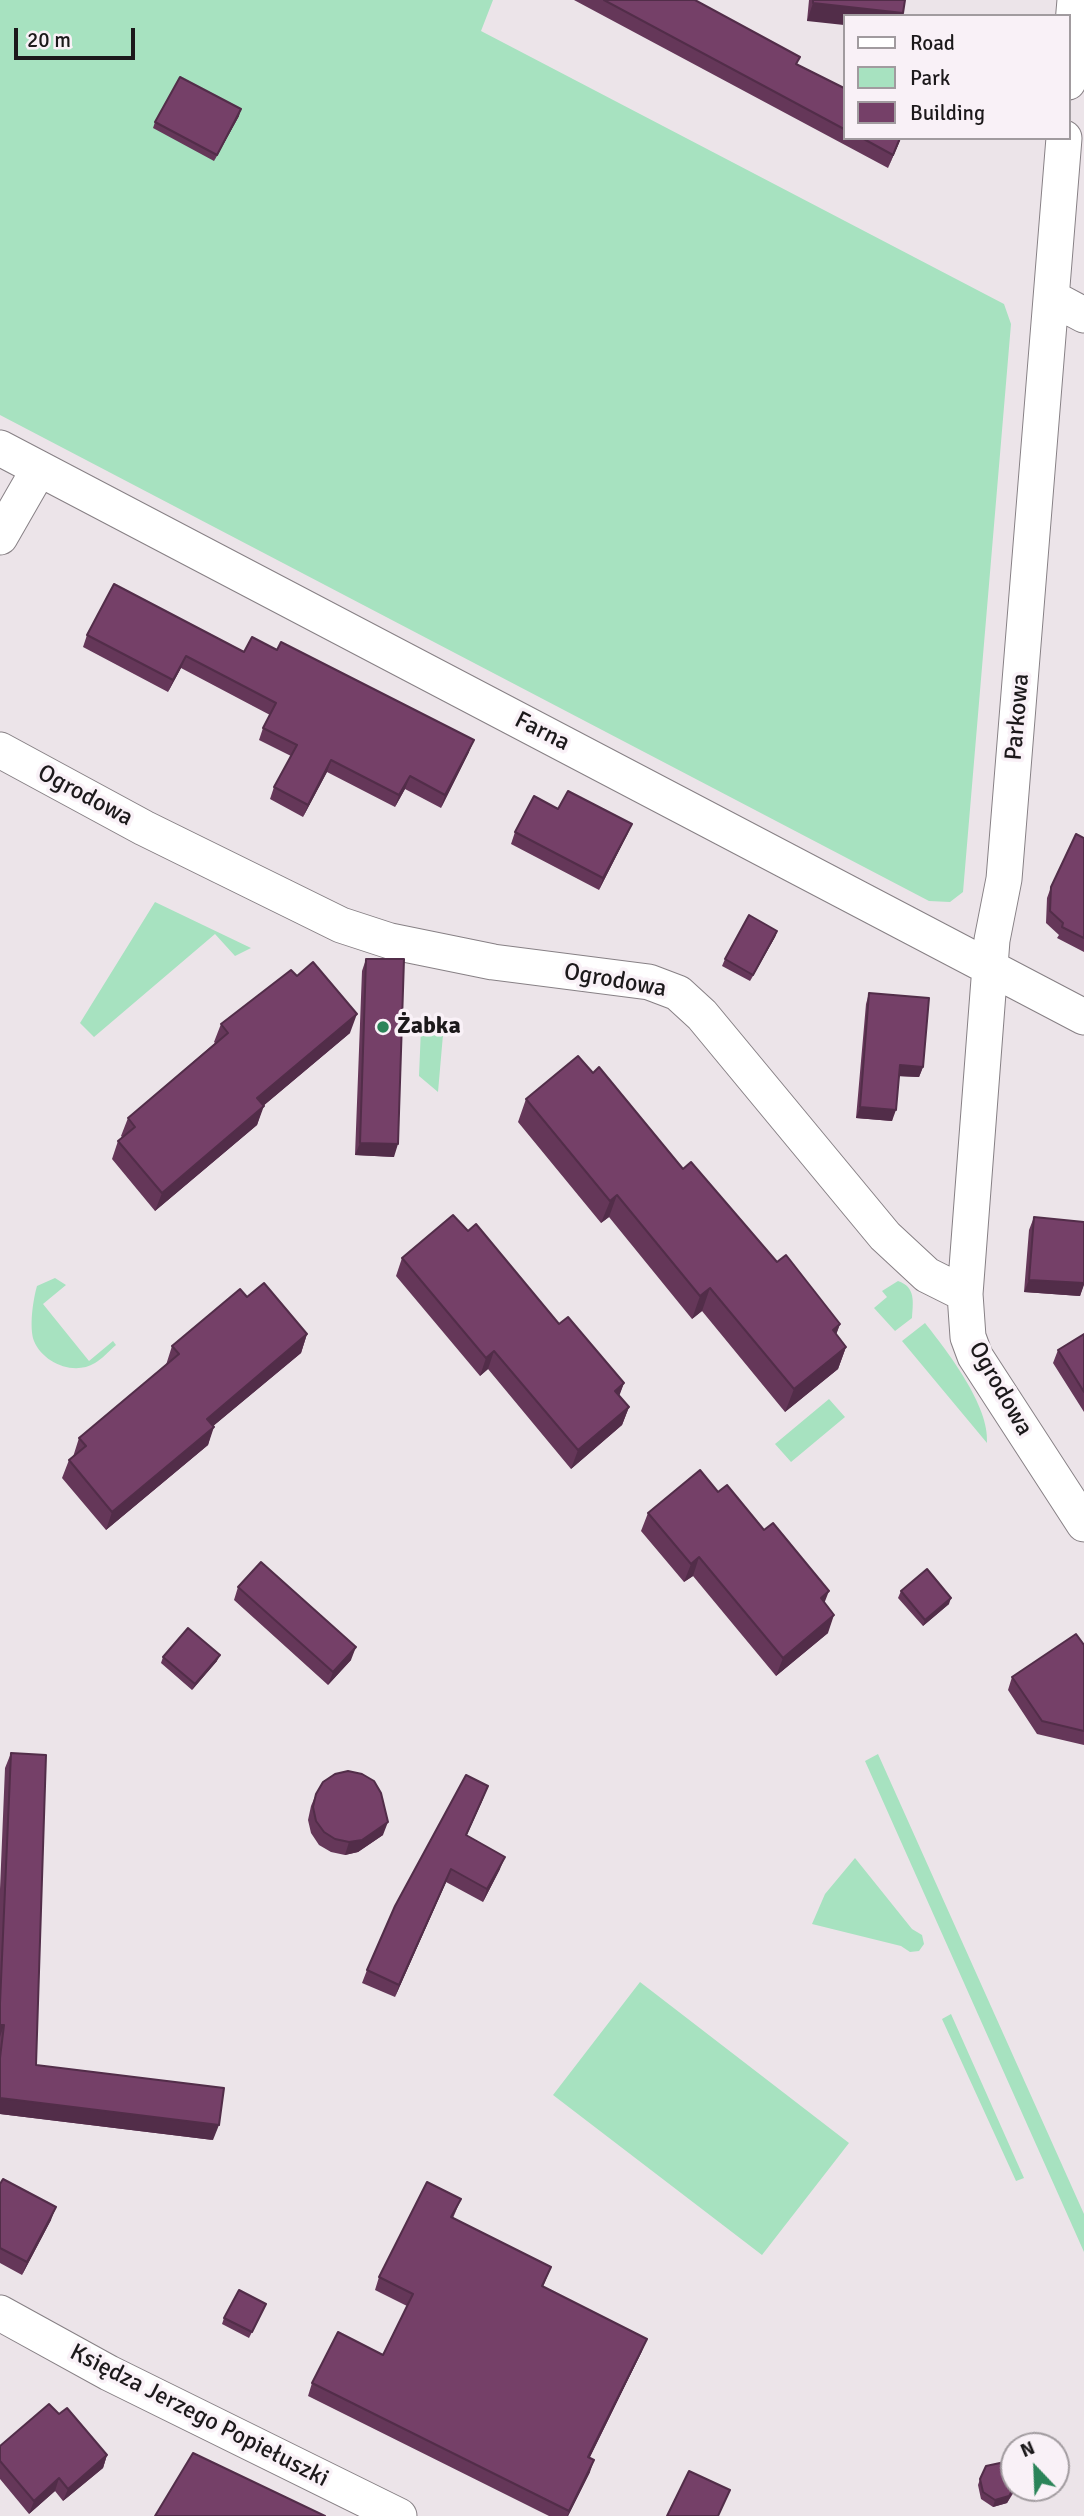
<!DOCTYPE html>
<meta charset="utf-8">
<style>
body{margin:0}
#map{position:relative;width:1084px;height:2516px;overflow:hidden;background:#ece4e9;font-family:Signika,sans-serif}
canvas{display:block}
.legend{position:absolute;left:843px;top:14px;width:228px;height:126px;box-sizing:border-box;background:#f9f1f7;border:2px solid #a19b9f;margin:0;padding:9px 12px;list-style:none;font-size:21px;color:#1c191b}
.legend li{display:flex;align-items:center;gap:14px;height:35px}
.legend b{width:35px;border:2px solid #a19b9f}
.north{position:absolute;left:1000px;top:2432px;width:70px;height:70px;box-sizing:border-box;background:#f9f1f7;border:2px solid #a19b9f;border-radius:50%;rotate:337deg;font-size:19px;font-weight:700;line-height:28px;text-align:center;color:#1c191b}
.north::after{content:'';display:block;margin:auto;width:24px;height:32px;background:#2b8459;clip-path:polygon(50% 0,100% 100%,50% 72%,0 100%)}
.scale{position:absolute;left:14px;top:28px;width:121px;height:32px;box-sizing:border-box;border:4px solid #1c191b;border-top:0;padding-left:9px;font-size:21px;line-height:24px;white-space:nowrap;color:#1c191b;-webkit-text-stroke:5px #f9f1f7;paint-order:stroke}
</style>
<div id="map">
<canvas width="1084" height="2516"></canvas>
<ul class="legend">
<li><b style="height:9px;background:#fff"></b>Road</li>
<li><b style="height:19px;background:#a7e2c0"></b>Park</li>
<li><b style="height:19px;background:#754068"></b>Building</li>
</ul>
<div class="north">N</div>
<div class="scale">20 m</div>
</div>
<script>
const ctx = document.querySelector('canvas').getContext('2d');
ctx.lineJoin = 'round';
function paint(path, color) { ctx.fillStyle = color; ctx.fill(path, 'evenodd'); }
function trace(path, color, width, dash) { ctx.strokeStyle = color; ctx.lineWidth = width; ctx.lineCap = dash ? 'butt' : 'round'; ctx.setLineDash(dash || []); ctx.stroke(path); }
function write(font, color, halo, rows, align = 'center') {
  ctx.font = font + ' Signika,sans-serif'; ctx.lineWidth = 7; ctx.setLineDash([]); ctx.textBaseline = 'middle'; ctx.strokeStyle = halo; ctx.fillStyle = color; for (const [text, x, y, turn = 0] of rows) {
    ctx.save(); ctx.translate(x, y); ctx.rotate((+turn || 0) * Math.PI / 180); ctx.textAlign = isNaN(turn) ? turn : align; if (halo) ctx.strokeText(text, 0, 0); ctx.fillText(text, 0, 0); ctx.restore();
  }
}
const green = new Path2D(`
 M0 0H493L481 31 1004 304 1011 324 963 892 950 902 929 901 0 415Z
 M155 902 251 948 235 956 215 934 94 1037 80 1023Z
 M444 1023 438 1092 419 1076 421 1028Z
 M55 1278 66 1285 43 1304 89 1361 113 1341 116 1345C109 1351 102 1359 95 1363 74 1376 43 1363 34 1341 29 1327 33 1300 37 1286Z
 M898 1281C916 1287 913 1302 912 1318L895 1331 874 1308 887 1297 882 1291Z
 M925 1323C947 1351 990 1406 987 1443L902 1341Z
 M829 1399 845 1417 791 1462 775 1444Z
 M878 1754 1084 2214V2252L865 1761Z
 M855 1858 912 1929 922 1935 924 1944 919 1951 910 1952 901 1946 812 1924 825 1894Z
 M640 1982 849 2143 762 2255 553 2095Z
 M951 2014 1024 2178 1016 2181 942 2019Z`);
const minor = new Path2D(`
 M1068 82 1075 0
 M1052 298 1084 315
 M0 448 1084 1017
 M0 537 39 469
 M0 750 144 828 341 925 390 941 493 962 649 982 678 993 702 1015 885 1236 927 1275 965 1294 968 1337 975 1356 1084 1524
 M965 1294 992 940 1004 879 1064 138
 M0 2313 109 2373 399 2516`);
const wall = new Path2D(`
 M574 0H695L797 64 844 88V138H901L888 168Z
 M809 0H905L902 16H844L807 21Z
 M239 116 214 161 153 128 155 122Z
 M87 635 244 652 469 752 441 808 405 789 395 807 327 772 303 817 270 799 274 787 291 756 259 740 263 728 270 715 181 668 168 692 83 647Z
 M558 809 632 824 627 835 599 890 511 844 515 832Z
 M1084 838V952L1057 938 1059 935 1046 923 1047 898 1051 887Z
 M777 931 775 937 750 981 722 966 725 959Z
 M366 959 394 1157 355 1155 362 971Z
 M869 993 923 1067 919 1077 899 1076 892 1121 856 1118 866 1004Z
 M221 1024 350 1033 263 1106 257 1125 155 1211 112 1159 118 1141 122 1137 121 1136 128 1118 215 1043 214 1042Z
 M593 1073 683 1169 840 1324 836 1334 846 1347 838 1369 785 1412 702 1311 692 1319 609 1217 601 1223 518 1122 526 1099Z
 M1034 1217 1084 1283 1080 1296 1024 1292 1029 1230Z
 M468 1231 559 1324 624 1383 619 1395 629 1407 622 1425 571 1469 488 1369 480 1376 396 1276 402 1258Z
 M247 1297 307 1334 301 1353 213 1426 208 1445 106 1530 62 1478 69 1460 73 1457 79 1438 166 1365 172 1346Z
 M1084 1334V1412L1053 1363 1058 1350Z
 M718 1492 825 1603 828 1633 776 1676 693 1576 684 1582 641 1531 648 1513Z
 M238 1587 351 1660 328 1685 234 1600Z
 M901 1591 949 1604 923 1626 898 1598Z
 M1084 1645V1745L1037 1734 1008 1690 1012 1677Z
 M163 1657 217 1661 192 1690 161 1663Z
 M11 1753 36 2065 213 2140 0 2114V1889L5 1768Z
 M316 1794 383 1835 358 1852 345 1855 331 1852 319 1845 311 1833 308 1820 311 1806Z
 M483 1799 466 1836 500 1869 483 1902 446 1882 395 1997 362 1983 367 1970Z
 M0 2184 51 2220 22 2275 0 2263Z
 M461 2199 453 2218 551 2267 543 2287 642 2351 590 2457V2472L568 2516H549L308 2396 312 2383 383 2355 407 2306 375 2290 379 2277Z
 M266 2304 249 2338 222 2324 224 2318Z
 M59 2414 107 2455 103 2468 63 2501 55 2491 29 2514 0 2479V2446Z
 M980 2479 1014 2492 1007 2503 993 2507 981 2499 978 2485Z`);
const shadedWall = new Path2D(`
 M813 3 903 13 902 16H844V25L807 21Z
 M241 109 239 116 214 161 217 155Z
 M900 138H901L888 168 893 155Z
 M186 656 181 668 168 692 173 680Z
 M474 740 469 752 441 808 445 795Z
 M331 760 327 772 303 817 308 805Z
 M410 776 405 789 395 807 399 795Z
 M632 824 627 835 599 890 603 878Z
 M777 931 775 937 750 981 753 975Z
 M357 1014 350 1033 250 1117 257 1098Z
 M900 1065 923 1067 919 1077 896 1076Z
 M264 1106 257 1125 155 1211 162 1193Z
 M860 1107 896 1110 892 1121 856 1118Z
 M360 1143 398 1144 394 1157 355 1155Z
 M617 1195 609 1217 601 1223 610 1201Z
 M1029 1280 1084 1283V1285L1080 1296 1024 1292Z
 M710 1288 702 1311 692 1319 700 1296Z
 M840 1324 832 1346 833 1330Z
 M307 1334 301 1353 200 1437 207 1419Z
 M846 1347 838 1369 785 1412 794 1389Z
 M494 1351 488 1369 480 1376 486 1358Z
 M624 1383 617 1402 615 1391Z
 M629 1407 622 1425 571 1469 578 1450Z
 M214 1427 208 1445 106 1530 112 1512Z
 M699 1557 693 1576 684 1582 691 1564Z
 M829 1591 822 1609 821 1598Z
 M951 1598 949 1604 923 1626 925 1620Z
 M834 1615 828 1633 776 1676 783 1658Z
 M356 1647 351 1660 328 1685 333 1672Z
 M220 1655 217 1661 192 1690 195 1684Z
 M488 1786 483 1799 461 1848 466 1835Z
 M388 1822 383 1835 358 1852 345 1855 349 1842Z
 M505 1857 500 1869 483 1902 487 1889Z
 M451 1869 446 1882 395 1997 399 1985Z
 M0 2025H4L0 2037Z
 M0 2098 219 2125 213 2140 0 2114Z
 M56 2207 51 2220 22 2275 27 2262Z
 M647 2339 642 2351 584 2469 588 2457Z
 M107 2455 103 2468 63 2501 68 2489Z
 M594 2460 590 2472 568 2516H567Z
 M59 2478 55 2491 29 2514 34 2501Z
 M1015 2488 1007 2503 993 2507 995 2500Z`);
const building = new Path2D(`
 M604 0H695L800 57 796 64 844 88V129Z
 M813 0H905L903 13 813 3Z
 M180 77 241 109 217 155 155 122Z
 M862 138H900L893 155Z
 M114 584 244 652 252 637 277 650 281 642 474 740 445 795 410 776 399 795 331 760 308 805 274 787 297 745 263 728 276 703 186 656 173 680 87 635Z
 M568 791 632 824 603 878 515 832 534 796 558 809Z
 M1076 834 1084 838V938L1062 927 1063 923 1050 911 1051 887Z
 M749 915 777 931 753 975 725 959Z
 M366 959H404L398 1144 360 1143Z
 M313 962 357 1014 257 1098 264 1106 162 1193 118 1141 135 1127 128 1118 228 1033 221 1024 291 970 297 976Z
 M869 993 929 998 923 1067 900 1065 896 1110 860 1107Z
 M578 1056 593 1073 599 1067 683 1169 691 1162 777 1262 786 1255 840 1324 833 1330 846 1347 794 1389 710 1288 700 1296 617 1195 610 1201 526 1099Z
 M453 1215 468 1231 476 1224 559 1324 568 1317 624 1383 615 1391 629 1407 578 1450 494 1351 486 1358 402 1258Z
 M1034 1217 1084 1222V1283L1029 1280Z
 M264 1283 307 1334 207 1419 214 1427 112 1512 69 1460 86 1446 79 1438 179 1354 172 1346 240 1289 247 1297Z
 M1084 1334V1392L1058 1350Z
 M700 1470 718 1492 727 1485 764 1530 773 1523 829 1591 821 1598 834 1615 783 1658 699 1557 691 1564 648 1513Z
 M261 1562 356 1647 333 1672 238 1587Z
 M927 1569 951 1598 925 1620 901 1591Z
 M188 1628 220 1655 195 1684 163 1657Z
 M1076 1634 1084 1645V1731L1042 1721 1012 1677Z
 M11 1753 46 1755 36 2065 224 2088 219 2125 0 2098V2058L4 2025H0V2003Z
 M348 1771 362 1774 374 1781 381 1793 388 1822 362 1840 349 1842 335 1839 324 1832 316 1821 313 1807 316 1794 323 1782 335 1774Z
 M466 1775 488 1786 466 1835 505 1857 487 1889 451 1869 399 1985 367 1970 395 1906Z
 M3 2179 56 2207 27 2262 0 2248V2184Z
 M427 2182 461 2199 451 2217 551 2267 542 2286 647 2339 588 2457 594 2460 569 2511 312 2383 338 2332 383 2355 413 2294 379 2277Z
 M239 2290 266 2304 252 2332 224 2318Z
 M49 2404 59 2414 67 2408 107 2455 68 2489 59 2478 34 2501 0 2461V2446Z
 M193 2453 325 2516H155Z
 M1000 2463 1012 2471 1014 2478V2488L1009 2496 995 2500 983 2492 980 2479 986 2466Z
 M689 2471 730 2490 718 2516H667Z`);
const markers = [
 [383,1027,7,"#2b8459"]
];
const streetNames = [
 ["Parkowa",1018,717,-85],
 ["Farna",542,732,27],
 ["Ogrodowa",85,796,28],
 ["Ogrodowa",615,981,10],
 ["Ogrodowa",1000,1389,60],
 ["Księdza Jerzego Popiełuszki",199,2416,27]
];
const poiNames = [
 ["Żabka",397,1027]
];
paint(green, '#a7e2c0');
trace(minor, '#878085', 37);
trace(minor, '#fff', 35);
paint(wall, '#653759');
paint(shadedWall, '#522d49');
paint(building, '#754068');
trace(building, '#522d49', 2);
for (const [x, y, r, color] of markers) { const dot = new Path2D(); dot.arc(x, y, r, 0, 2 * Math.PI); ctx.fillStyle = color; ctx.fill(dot); trace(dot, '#f9f1f7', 2.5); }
write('24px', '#1c191b', '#f9f1f7', streetNames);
write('bold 24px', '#1c191b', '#f9f1f7', poiNames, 'left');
</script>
